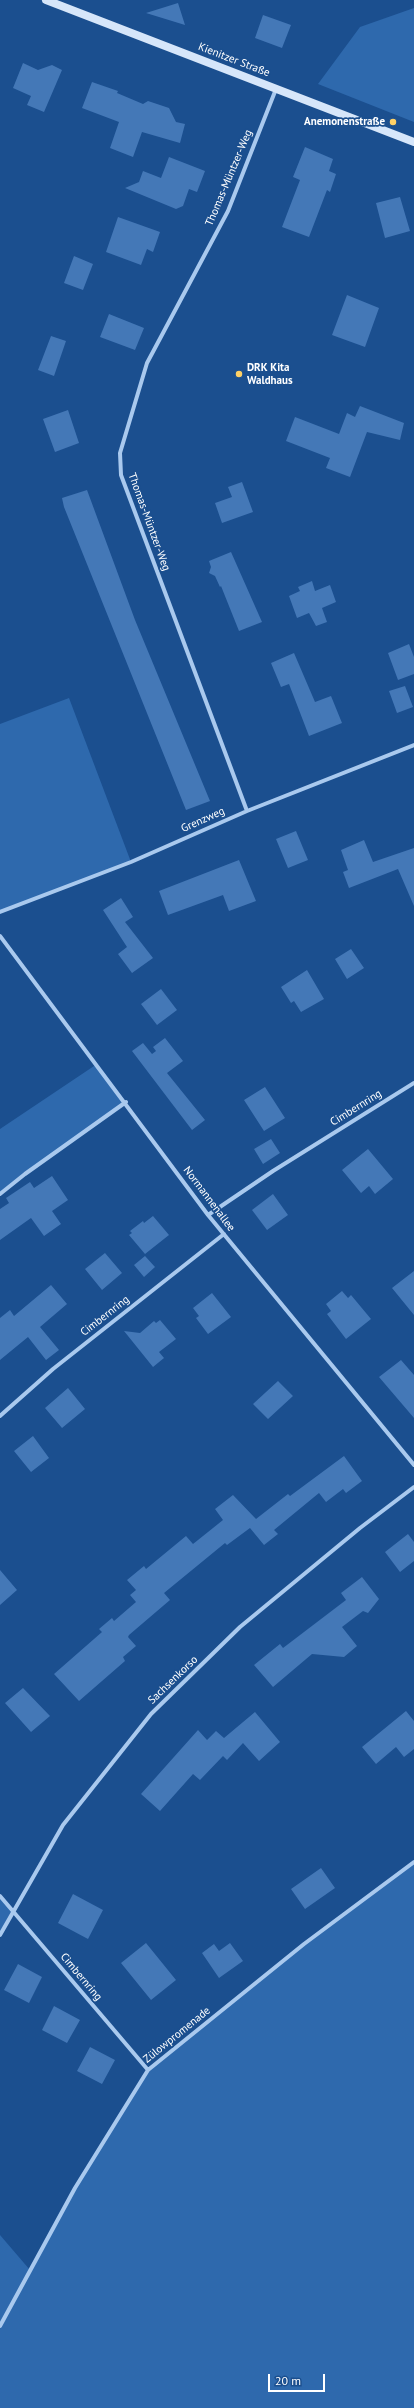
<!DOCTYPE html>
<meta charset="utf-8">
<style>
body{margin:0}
#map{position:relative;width:414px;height:2408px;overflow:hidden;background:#1b4f8f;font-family:"PT Sans",sans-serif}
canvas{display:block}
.scale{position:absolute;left:268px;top:2374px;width:57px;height:18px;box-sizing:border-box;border:2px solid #fff;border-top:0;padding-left:5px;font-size:12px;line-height:14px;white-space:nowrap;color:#fff;-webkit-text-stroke:3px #1b4f8f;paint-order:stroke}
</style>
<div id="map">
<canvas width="414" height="2408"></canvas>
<div class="scale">20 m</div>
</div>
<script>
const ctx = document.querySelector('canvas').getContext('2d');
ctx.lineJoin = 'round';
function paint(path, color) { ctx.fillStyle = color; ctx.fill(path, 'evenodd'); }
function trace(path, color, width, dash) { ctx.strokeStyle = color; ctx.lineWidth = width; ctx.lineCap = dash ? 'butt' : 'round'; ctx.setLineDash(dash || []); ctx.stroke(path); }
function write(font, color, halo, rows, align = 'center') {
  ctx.font = font + ' "PT Sans",sans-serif'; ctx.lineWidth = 3.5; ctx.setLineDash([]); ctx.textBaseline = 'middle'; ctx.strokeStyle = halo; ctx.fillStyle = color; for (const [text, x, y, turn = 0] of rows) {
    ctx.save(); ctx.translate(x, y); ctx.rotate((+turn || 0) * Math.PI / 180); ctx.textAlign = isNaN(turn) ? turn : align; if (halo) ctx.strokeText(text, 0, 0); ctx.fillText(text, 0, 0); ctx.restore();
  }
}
const green = new Path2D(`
 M414 8V122L318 84 360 27Z
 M69 698 131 862 0 912V724Z
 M97 1064 126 1102 0 1194V1129Z
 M414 1862V2408H0V2235L30 2270 75 2188 148 2070 304 1944Z
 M0 1896 14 1911 0 1935Z`);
const building = new Path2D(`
 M178 3 185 25 146 13Z
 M263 15 291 25 282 48 255 38Z
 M23 63 38 70 52 65 62 70 44 112 27 105 31 96 13 88Z
 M92 82 118 91 117 93 143 104 148 101 169 108 176 122 185 124 180 143 142 132 133 157 110 148 119 122 82 108Z
 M305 147 333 159 329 171 336 174 330 192 327 190 309 237 282 227 300 180 293 177Z
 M169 157 205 171 197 192 189 189 183 206 176 209 125 188 139 182 143 171 161 178Z
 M400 197 410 231 385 238 376 203Z
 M118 217 160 232 153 252 147 249 141 265 106 252Z
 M74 256 93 264 83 290 64 283Z
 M347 295 379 308 365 347 332 335Z
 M109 314 144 328 135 350 100 337Z
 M51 336 66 341 54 376 38 370Z
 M360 406 404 423 400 440 367 432 350 477 326 468 330 458 286 441 295 417 339 434 347 413 355 417Z
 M68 410 79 443 55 452 43 419Z
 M242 482 253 512 222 523 215 503 232 497 228 487Z
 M87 490 135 620 210 801 186 810 64 507 62 498Z
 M231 552 262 622 239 631 221 586 220 587 215 576 209 573 211 567 209 561Z
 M312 581 315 591 330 585 336 602 322 608 327 622 316 626 309 613 297 618 289 596 300 591 298 587Z
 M409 644 414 657V674L398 680 388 653Z
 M294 653 315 702 331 696 342 723 309 736 289 684 281 687 271 663Z
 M405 686 413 707 397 713 389 691Z
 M296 831 308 860 288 868 276 839Z
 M364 840 373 862 414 848V906L398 869 349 888 343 872 348 870 341 850Z
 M239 860 256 901 229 911 223 895 168 915 159 891Z
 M121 898 133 917 125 922 153 958 132 973 118 954 127 947 103 910Z
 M351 949 364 968 347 979 335 959Z
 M307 970 324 999 301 1012 294 1001 291 1003 281 987Z
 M161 989 177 1010 157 1025 141 1004Z
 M165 1038 183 1061 167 1073 205 1120 192 1130 132 1051 143 1043 152 1054 156 1051 153 1047Z
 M265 1087 285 1118 264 1131 244 1100Z
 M271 1139 280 1153 263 1164 254 1149Z
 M368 1149 393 1179 375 1194 369 1186 361 1193 342 1170Z
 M52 1176 68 1200 52 1211 61 1224 44 1236 31 1218 0 1240V1209L9 1203 6 1198 30 1182 34 1188Z
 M273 1194 288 1215 267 1230 252 1210Z
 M153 1216 169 1235 145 1254 129 1235 132 1233 130 1231 143 1221 144 1223Z
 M105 1253 122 1273 102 1290 85 1269Z
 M145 1256 155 1267 144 1277 134 1265Z
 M414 1271V1315L392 1288Z
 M51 1285 67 1304 40 1327 59 1350 46 1360 28 1337 0 1360V1318L10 1310 14 1316Z
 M342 1291 348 1298 351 1295 371 1319 346 1339 327 1314 331 1311 326 1304Z
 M212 1293 231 1317 208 1334 196 1318 199 1316 193 1308Z
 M160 1320 176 1339 159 1352 164 1358 153 1367 124 1331 140 1333 154 1321 156 1323Z
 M401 1360 414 1375V1418L379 1377Z
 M278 1381 293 1396 268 1419 253 1404Z
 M68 1388 85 1409 62 1428 45 1408Z
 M33 1436 49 1458 31 1472 14 1451Z
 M344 1456 362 1481 346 1493 343 1489 326 1502 319 1493 274 1530 278 1534 264 1545 250 1528 227 1545 225 1543 164 1593 170 1600 129 1635 128 1637 136 1646 123 1657 125 1661 79 1701 54 1674 102 1632 99 1629 112 1618 114 1621 136 1602 130 1595 136 1590 127 1580 144 1566 146 1569 186 1536 193 1544 223 1520 215 1509 233 1495 256 1519 288 1494 290 1496Z
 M408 1534 414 1542V1561L400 1572 385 1552Z
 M0 1570 17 1590 0 1605Z
 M362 1577 379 1599 368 1613 363 1611 342 1627 357 1646 344 1657 312 1654 273 1687 254 1665 280 1644 283 1648 346 1600 341 1593Z
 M23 1688 50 1716 31 1732 5 1703Z
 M406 1711 414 1721V1749L404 1757 396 1747 376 1764 362 1747Z
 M255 1712 280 1742 259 1761 243 1743 227 1760 223 1756 200 1780 193 1774 160 1811 141 1794 198 1730 207 1740 216 1731 224 1738Z
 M321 1868 335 1888 305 1909 291 1889Z
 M73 1894 103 1910 88 1939 58 1923Z
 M146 1943 176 1980 151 2000 121 1963Z
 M230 1943 243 1961 219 1978 202 1953 214 1944 219 1951Z
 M18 1964 42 1977 29 2003 4 1990Z
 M54 2006 80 2020 67 2043 42 2030Z
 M90 2047 115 2060 102 2084 77 2071Z`);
const street = new Path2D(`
 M247 811 121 475 120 453 147 363 228 211 276 89
 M0 912 131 862 247 811 414 745
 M0 936 208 1215 414 1465
 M0 1194 25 1174 126 1102
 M208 1215 273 1171 414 1083
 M0 1416 53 1369 224 1234
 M0 1896 148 2070
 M0 1935 63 1825 151 1714 240 1627 360 1528 414 1487
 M0 2326 75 2188 148 2070 304 1944 414 1862`);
const secondary = new Path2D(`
 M46 0 414 142`);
const markers = [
 [393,122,4,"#ffd166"],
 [239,374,4,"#ffd166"]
];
const streetNames = [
 ["Kienitzer Straße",234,60,21],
 ["Thomas-Müntzer-Weg",229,178,-67],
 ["Thomas-Müntzer-Weg",149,522,70],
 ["Grenzweg",203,820,-24],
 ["Cimbernring",356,1108,-32],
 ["Normannenallee",209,1199,53],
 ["Cimbernring",105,1316,-38],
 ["Sachsenkorso",173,1680,-44],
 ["Cimbernring",81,1977,50],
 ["Zülowpromenade",177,2035,-39]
];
const poiNames = [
 ["Anemonenstraße",385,122],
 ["DRK Kita",247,368,"left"],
 ["Waldhaus",247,381,"left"]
];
paint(green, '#2e69ad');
paint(building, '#4478b7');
trace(street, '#a9c9ee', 4);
trace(secondary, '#d6e6fa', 8);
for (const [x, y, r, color] of markers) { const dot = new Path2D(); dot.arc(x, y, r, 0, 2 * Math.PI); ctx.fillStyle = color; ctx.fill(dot); trace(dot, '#1b4f8f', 1.5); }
write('11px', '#fff', '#1b4f8f', streetNames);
write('bold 11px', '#fff', '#1b4f8f', poiNames, 'right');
</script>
